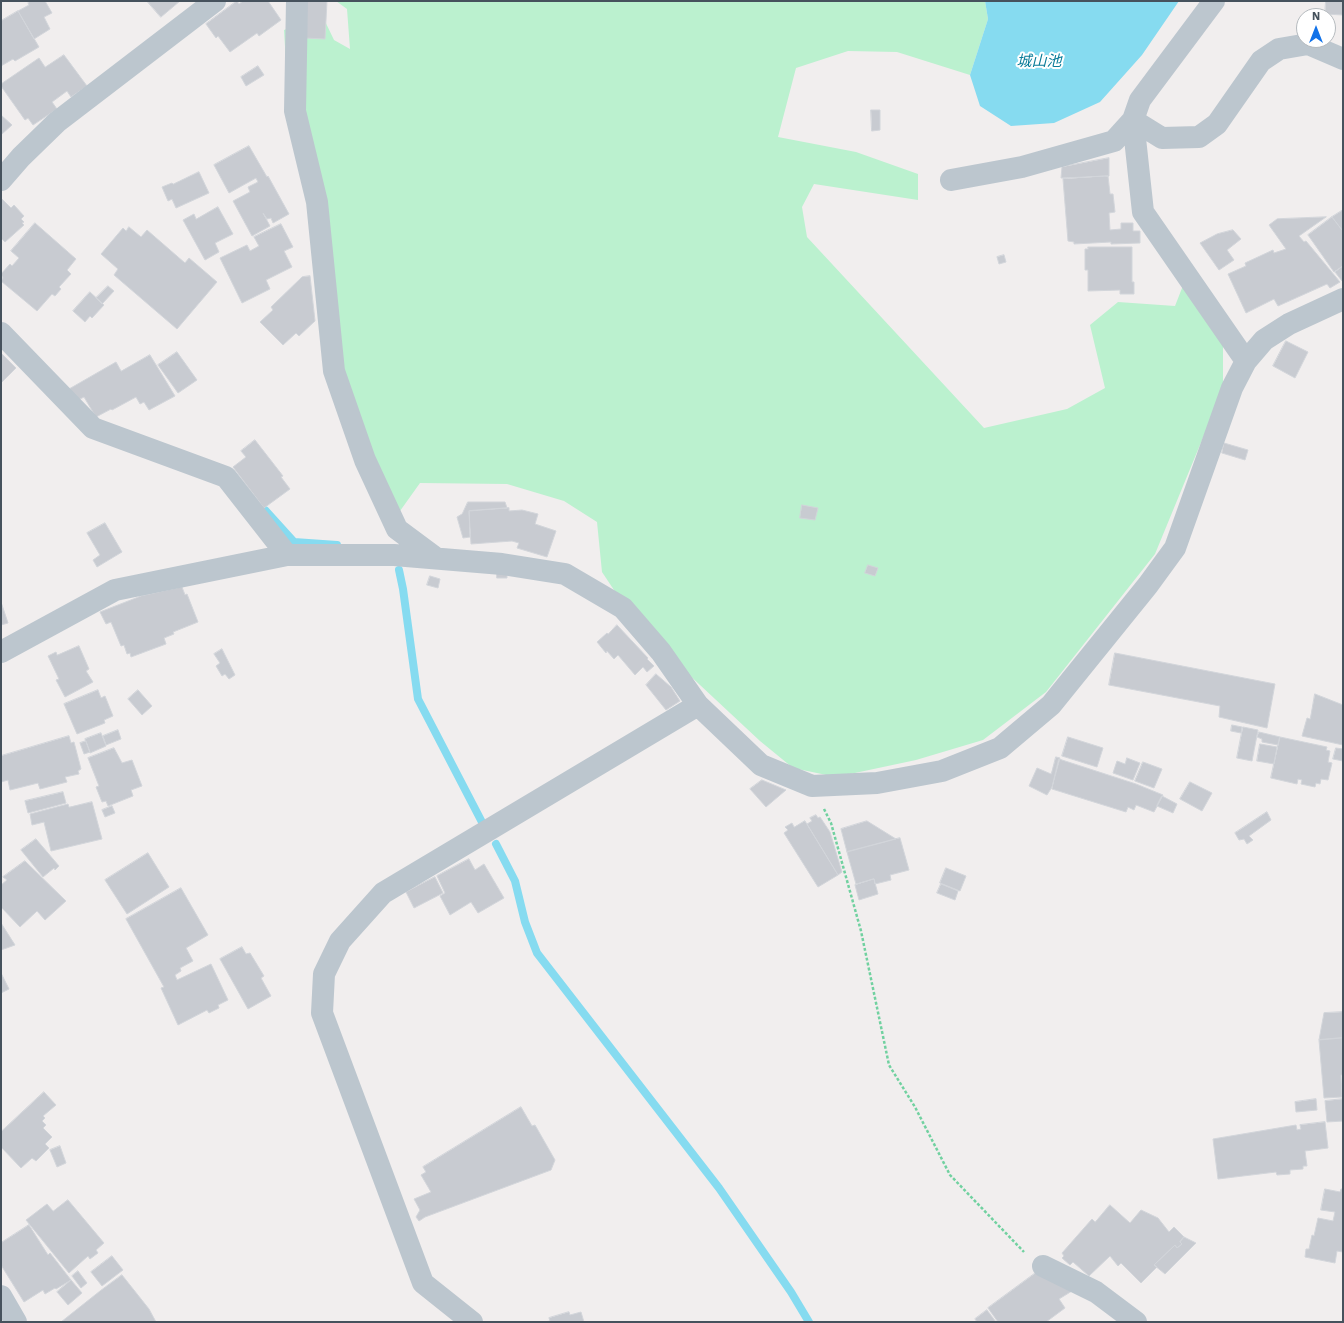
<!DOCTYPE html>
<meta charset="utf-8">
<style>
body{margin:0}
#map{position:relative;width:1344px;height:1323px;overflow:hidden;background:#f1eeee;font-family:"Work Sans",sans-serif}
canvas{display:block}
.frame{position:absolute;inset:0;border:2px solid #46525d;pointer-events:none}
.north{position:absolute;left:1296px;top:8px;width:40px;height:40px;box-sizing:border-box;background:#fff;border:1px solid #b5babe;border-radius:50%;rotate:0deg;font-size:11px;font-weight:700;line-height:16px;text-align:center;color:#46525d}
.north::after{content:'';display:block;margin:auto;width:14px;height:18px;background:#1172e9;clip-path:polygon(50% 0,100% 100%,50% 72%,0 100%)}
</style>
<div id="map">
<canvas width="1344" height="1323"></canvas>
<div class="frame"></div>
<div class="north">N</div>
</div>
<script>
const ctx = document.querySelector('canvas').getContext('2d');
ctx.lineJoin = 'round';
function paint(path, color) { ctx.fillStyle = color; ctx.fill(path, 'evenodd'); }
function trace(path, color, width, dash) { ctx.strokeStyle = color; ctx.lineWidth = width; ctx.lineCap = dash ? 'butt' : 'round'; ctx.setLineDash(dash || []); ctx.stroke(path); }
function write(font, color, halo, rows, align = 'center') {
  ctx.font = font + ' "Work Sans","Noto Sans JP",sans-serif'; ctx.lineWidth = 4; ctx.setLineDash([]); ctx.textBaseline = 'middle'; ctx.strokeStyle = halo; ctx.fillStyle = color; for (const [text, x, y, turn = 0] of rows) {
    ctx.save(); ctx.translate(x, y); ctx.rotate((+turn || 0) * Math.PI / 180); ctx.textAlign = isNaN(turn) ? turn : align; if (halo) ctx.strokeText(text, 0, 0); ctx.fillText(text, 0, 0); ctx.restore();
  }
}
const green = new Path2D(`
 M336 1H985L988 19 970 75 897 52 848 51 796 68 778 137 856 152 918 174V200L814 184 802 207 807 237 984 428 1067 409 1105 388 1090 325 1118 302 1175 306 1184 283 1223 336V389L1155 554 1046 692 983 740 916 760 836 777 793 768 760 741 640 629 602 572 597 522 564 501 507 484 420 483 400 511 368 452 342 368 289 114 284 30 322 15 334 40 350 49 347 9Z`);
const water = new Path2D(`
 M985 1H1179L1142 55 1100 102 1054 123 1011 126 980 106 970 75 988 19Z`);
const stream = new Path2D(`
 M265 510 294 542 337 545
 M399 570 403 589 418 699 484 826
 M496 844 515 881 525 922 537 953 719 1188 791 1292 809 1322`);
const building = new Path2D(`
 M30 1H45L52 13 44 17 50 29 34 39 18 11 29 5 28 3Z
 M147 1H180L161 17Z
 M237 1 239 4 243 1H268L281 20 259 36 257 33 230 52 218 36 216 38 206 24Z
 M306 1H327L325 39 305 38Z
 M1326 1H1343V15L1325 14Z
 M18 11 39 47 15 61 13 59 1 66V21Z
 M64 55 87 86 71 97 67 91 52 102 57 109 33 125 28 118 25 120 1 86V84L39 58 45 67Z
 M258 66 264 75 246 86 241 77Z
 M871 110H880V130L872 131Z
 M1 115 12 125 2 134 1 133Z
 M249 146 267 177 268 176 289 214 273 223 271 218 267 219 263 213 270 226 252 236 233 201 250 192 248 187 258 182 256 178 229 193 214 165Z
 M1109 158V176L1061 178 1062 167Z
 M199 172 209 193 176 208 172 199 168 201 162 187 172 183 173 184Z
 M1108 176 1110 194H1113L1115 212 1109 213 1110 230 1121 229V223H1133V231H1140V243L1111 244V242L1074 244V242L1068 241 1063 179Z
 M1 198 11 208 14 205 24 216 21 219 24 222 22 223 24 225 5 242 1 238Z
 M218 207 233 234 215 243 219 252 205 260 183 220 194 214 196 219Z
 M1343 210V229L1342 230 1332 217Z
 M1326 217 1299 236 1304 242 1306 241 1340 282 1330 288 1327 284 1278 306 1274 299 1246 313 1228 274 1246 266 1245 263 1273 250 1274 253 1286 249 1269 225 1277 219Z
 M1332 217 1342 230 1343 229V266L1334 272 1308 235Z
 M35 223 76 259 67 270 71 274 59 287 61 289 55 296 52 294 37 311 1 281 3 278 1 274 10 264 12 266 19 258 11 251Z
 M281 224 293 247 284 251 292 267 266 280 270 289 242 303 220 258 247 245 250 251 259 246 254 237Z
 M129 227 141 237 147 230 185 263 189 258 217 282 177 329 114 275 118 269 101 254 123 228 126 231Z
 M1233 230 1241 239 1227 250 1234 260 1219 270 1200 243 1217 234Z
 M1088 247H1132V282H1134V294H1120V290L1088 291V270H1085V249H1088Z
 M1004 255 1006 262 999 264 997 257Z
 M1343 266V280L1342 281 1335 272Z
 M310 276 315 321 299 336 296 333 283 345 260 322 273 310 271 307 302 277Z
 M108 286 114 291 102 304 96 298Z
 M90 292 104 305 92 318 90 316 85 322 73 311Z
 M1286 341 1308 352 1295 378 1273 366Z
 M177 352 197 380 178 393 158 365Z
 M1 353 16 368 1 383Z
 M150 355 175 396 149 410 144 402 140 404 136 397 112 410 111 409 96 417 84 397 76 401 69 389 116 362 121 371Z
 M255 440 283 476 281 477 290 489 264 508 233 467 246 457 241 451Z
 M1224 443 1248 450 1245 460 1222 453Z
 M468 502H505L507 508 469 511 470 537 463 538 457 517 462 514Z
 M802 505 818 508 815 520 800 518Z
 M509 508V511L522 510 538 514 535 524 556 531 547 557 517 548 519 543 512 541 471 544 469 511Z
 M105 523 122 552 97 567 93 560 100 555 87 533Z
 M868 565 878 568 875 576 865 573Z
 M497 571 507 572V578H497Z
 M430 576 440 579 438 588 427 585Z
 M182 587 185 595 187 594 198 622 173 632 174 634 164 638 166 644 131 657 130 653 127 654 124 645 121 646 111 622 106 624 100 612 141 596Z
 M1 602 8 623 1 625Z
 M617 625 648 658 647 659 654 666 647 672 643 667 635 675 618 655 614 659 607 651 606 653 597 642 607 633 608 634Z
 M79 646 89 669 86 671 93 682 65 697 56 680 59 679 48 656 56 652 57 655Z
 M222 649 235 675 229 679 225 674 222 676 216 666 220 663 214 654Z
 M1115 653 1275 684 1267 728 1219 717 1220 706 1109 685Z
 M656 674 671 687 680 701 666 710 646 685Z
 M98 690 101 698 105 696 113 716 104 720 105 723 77 734 64 704Z
 M138 690 152 706 142 715 128 699Z
 M1315 694 1343 705V745L1302 736 1307 718 1310 719Z
 M1232 725 1242 727 1241 733 1231 731Z
 M1243 727 1258 730 1252 761 1237 758Z
 M118 730 121 739 106 745 103 736Z
 M1259 732 1280 737 1278 745 1262 742V739L1257 737Z
 M101 733 106 746 90 753 85 739Z
 M69 736 71 743 74 742 81 769 78 771 79 774 65 777 67 782 40 789 38 783 10 790 8 780 1 782V756Z
 M1068 737 1103 748 1097 767 1062 756Z
 M1280 737 1327 747 1326 750 1330 751 1328 762 1332 763 1328 780 1321 779 1320 784 1316 783 1315 787 1301 784 1302 780 1298 779 1297 784 1271 778Z
 M86 741 90 752 84 754 80 743Z
 M1260 744 1277 747 1274 764 1257 761Z
 M114 748 122 763 132 760 142 786 131 790 133 796 108 806 106 801 102 802 96 787 99 786 88 758Z
 M1336 748 1343 749V761L1333 759Z
 M1056 757 1060 758 1052 787 1047 795 1029 786 1037 768 1051 774Z
 M1127 758 1140 763 1133 780 1113 773 1117 761 1125 764Z
 M1059 759 1136 784 1163 795 1154 812 1136 805 1134 810 1128 807 1126 812 1052 789Z
 M1143 762 1162 769 1154 788 1135 781Z
 M762 780 786 790 766 807 750 789Z
 M1190 782 1212 793 1202 811 1180 799Z
 M63 792 66 803 28 813 25 801Z
 M1162 796 1177 804 1173 813 1157 806Z
 M92 802 102 839 51 851 44 822 32 825 30 814 68 804 69 807Z
 M112 806 115 813 105 817 102 810Z
 M1267 812 1271 820 1249 836 1253 840 1247 844 1244 839 1239 840 1235 833Z
 M816 815 818 818 820 817 830 832 842 872 838 875 807 824 812 821 810 818Z
 M805 821 838 875 818 887 784 833 788 830 785 827 792 823 794 827Z
 M867 821 896 839 847 852 841 829Z
 M900 838 909 870 890 875 891 880 875 884 874 879 856 884 847 852Z
 M36 839 59 866 55 870 54 868 43 877 21 850Z
 M148 853 169 887 127 914 105 880Z
 M469 859 475 870 484 864 504 898 478 913 471 902 450 915 440 896 445 893 437 876Z
 M25 861 66 901 45 920 37 911 20 927 1 907V885L7 880 3 877Z
 M946 868 966 876 960 891 940 883Z
 M435 877 443 893 414 908 406 892Z
 M874 879 878 894 859 900 855 885Z
 M941 884 958 891 955 900 937 893Z
 M181 888 208 935 186 948 193 961 180 968 181 971 175 975 177 980 211 964 228 1000 218 1005 219 1008 209 1013 207 1010 178 1025 161 988 164 987 126 919Z
 M1 923 15 945 1 950Z
 M242 947 246 954 250 953 264 976 261 978 271 996 248 1009 220 959Z
 M1 973 9 989 1 993Z
 M1343 1012 1342 1038 1319 1040 1324 1013Z
 M1342 1038 1343 1075H1341L1342 1097 1324 1098 1319 1040Z
 M44 1092 56 1105 43 1116 45 1118 42 1121 46 1125 43 1128 52 1137 45 1144 49 1148 36 1161 32 1158 21 1168 1 1147V1132Z
 M1316 1099 1317 1110 1296 1112 1295 1102Z
 M1343 1099V1121L1327 1122 1325 1101Z
 M521 1107 532 1126 535 1125 555 1160 551 1170 425 1217 419 1221 416 1217 420 1210 414 1199 431 1192 421 1175 426 1172 423 1167Z
 M1325 1122 1328 1148 1305 1151 1307 1166H1303V1169L1290 1170V1174L1277 1175 1276 1172 1218 1179 1213 1139 1296 1125 1297 1130 1301 1129 1300 1125Z
 M60 1146 66 1163 57 1167 50 1150Z
 M1325 1189 1340 1192 1341 1189H1343V1252L1337 1251 1335 1263 1305 1257 1306 1249H1309L1312 1235 1314 1236 1318 1218 1333 1221 1335 1212 1321 1210Z
 M68 1200 104 1243 96 1250 98 1253 90 1259 88 1256 69 1273 26 1220 47 1204 53 1211Z
 M1110 1205 1130 1223 1141 1210 1158 1218 1169 1232 1174 1227 1184 1237 1180 1242 1182 1244 1177 1248 1175 1245 1154 1265 1157 1267 1141 1283 1121 1263 1118 1266 1110 1256 1089 1276 1073 1262 1070 1265 1062 1258 1064 1256 1062 1253 1092 1219 1095 1222Z
 M29 1225 48 1255 50 1253 71 1280 56 1289 55 1288 45 1294 43 1290 24 1302 1 1265V1243Z
 M1184 1237 1196 1243 1165 1274 1154 1265 1175 1245 1177 1248 1182 1244 1180 1242Z
 M112 1256 123 1270 102 1286 91 1272Z
 M1041 1269 1072 1291 1059 1299 1065 1308 1046 1322H998L988 1308Z
 M78 1271 87 1283 81 1288 72 1276Z
 M122 1275 149 1309 156 1322H61L100 1291Z
 M71 1280 82 1293 68 1305 57 1292Z
 M987 1310 996 1322H977L975 1319Z
 M569 1312 570 1315 581 1312 584 1322H544L550 1321 549 1318Z`);
const path = new Path2D(`
 M824 809 831 823 861 931 889 1065 915 1107 950 1175 1024 1252`);
const minor = new Path2D(`
 M297 1 295 111 317 202 334 371 365 460 397 529 436 558
 M1214 1 1140 100 1133 120 1162 138 1199 137 1217 124 1261 61 1279 49 1308 44 1343 59
 M1133 120 1143 212 1246 361
 M1 180 21 157 57 122 215 1
 M951 180 1022 167 1114 141 1133 120
 M1 333 93 428 226 477 287 555
 M1 652 115 590 287 555H394L502 564 565 574 623 608 661 652 698 705 761 765 812 786 877 783 942 771 1000 748 1051 705 1148 585 1175 548 1232 388 1246 361 1264 340 1289 324 1343 299
 M1043 1266 1096 1292 1136 1322
 M472 1322 423 1283 322 1013 324 974 340 941 383 893 698 705`);
const tertiary = new Path2D(`
 M1 1296 16 1322`);
const waterNames = [
 ["城山池",1039,62]
];
paint(green, '#bbf1cf');
paint(water, '#86dbf0');
trace(stream, '#86dbf0', 8);
paint(building, '#c8cbd1');
trace(building, '#d2d5da', 1);
trace(path, '#71d1a0', 2.5, [3, 2]);
trace(minor, '#bcc6ce', 22);
trace(tertiary, '#bcc6ce', 22);
write('italic 15px', '#087b98', '#fff', waterNames);
</script>
